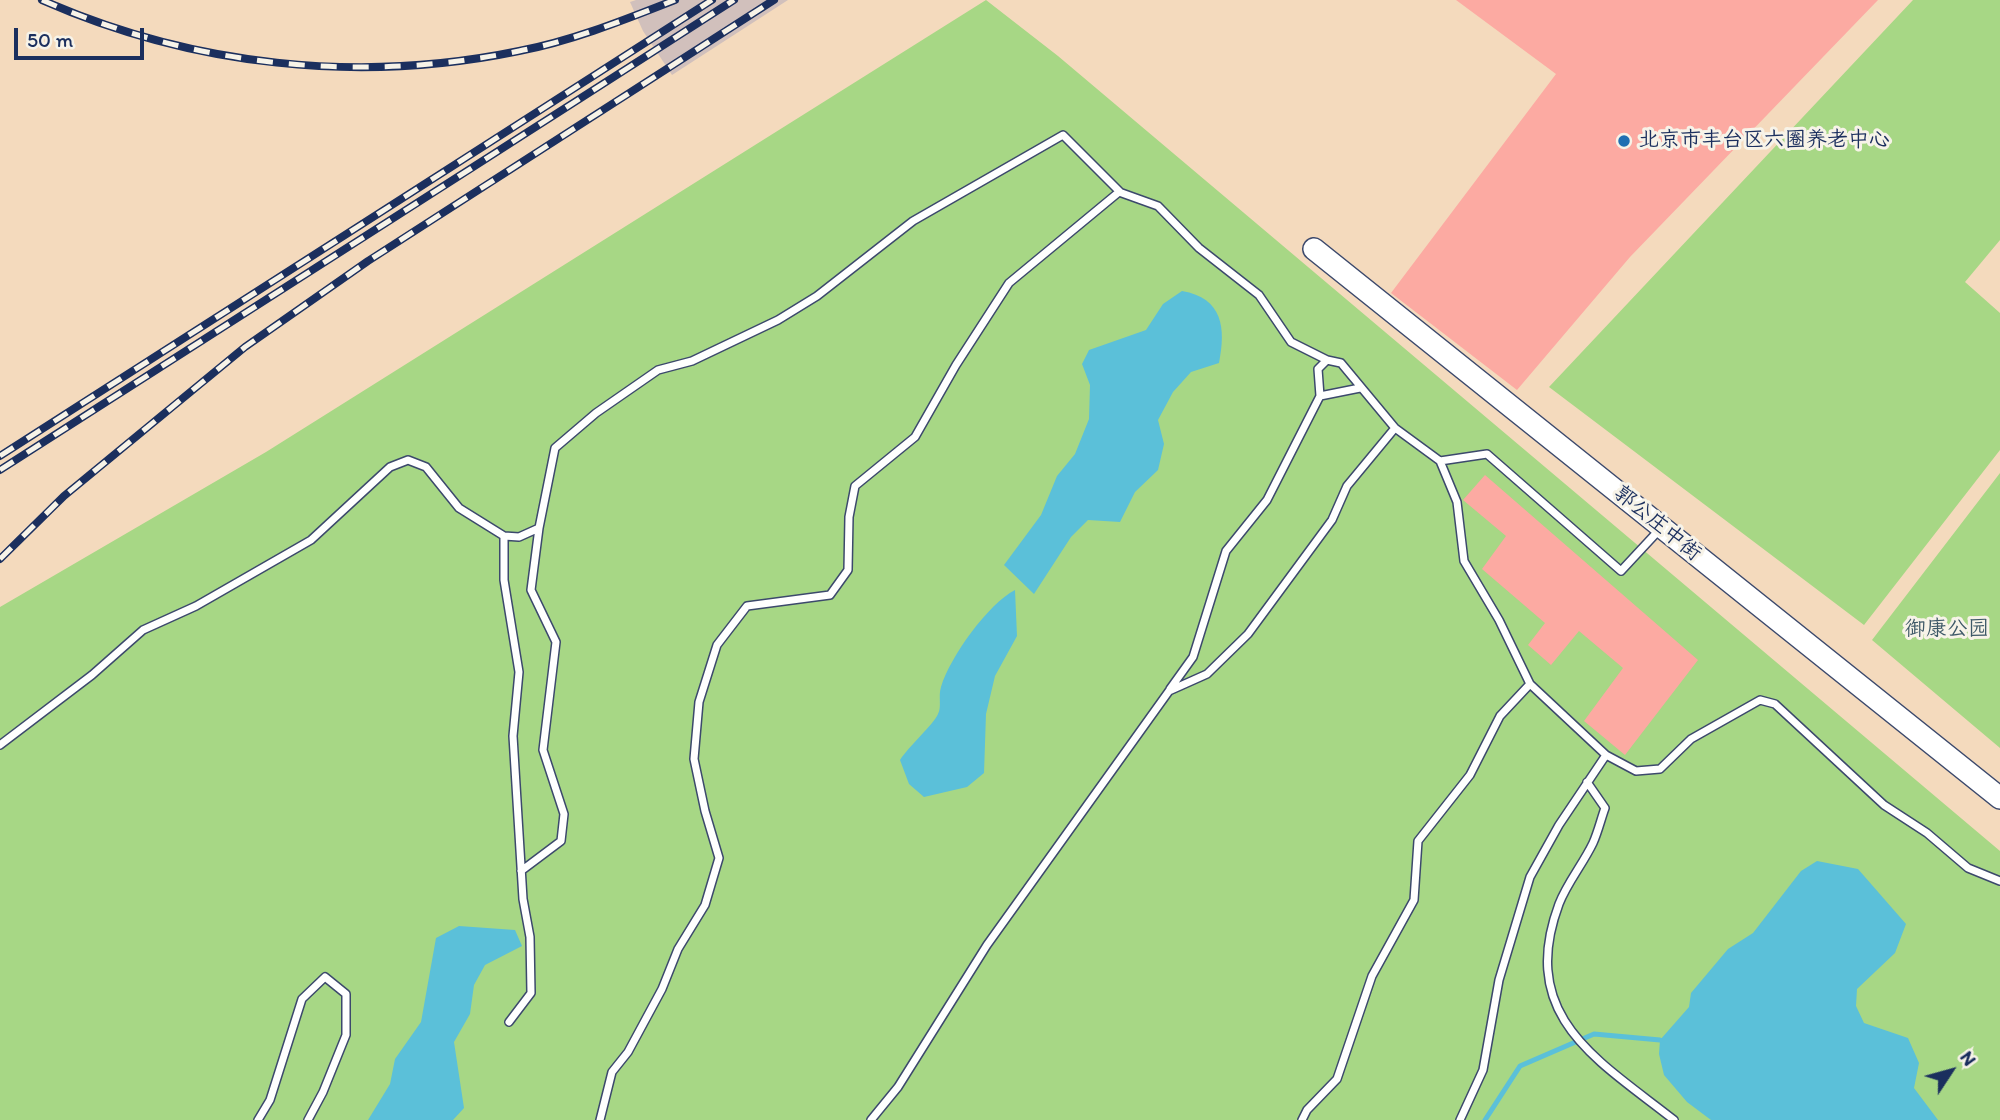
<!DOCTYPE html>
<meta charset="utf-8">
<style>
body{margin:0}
#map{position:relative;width:2000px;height:1120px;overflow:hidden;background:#f4dabd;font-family:Itim,sans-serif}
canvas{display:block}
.north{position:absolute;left:1916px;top:1036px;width:70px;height:70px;-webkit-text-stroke:5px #f7f3e8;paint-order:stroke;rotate:54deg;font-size:19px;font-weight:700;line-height:28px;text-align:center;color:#1b2f5e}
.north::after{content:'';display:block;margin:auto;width:24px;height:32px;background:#1b2f5e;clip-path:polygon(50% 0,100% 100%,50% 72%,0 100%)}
.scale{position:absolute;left:14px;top:28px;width:130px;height:32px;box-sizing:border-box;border:4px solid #1b2f5e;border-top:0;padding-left:9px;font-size:21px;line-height:24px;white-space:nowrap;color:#1b2f5e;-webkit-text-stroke:5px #f7f3e8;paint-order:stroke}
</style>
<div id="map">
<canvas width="2000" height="1120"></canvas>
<div class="north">N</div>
<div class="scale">50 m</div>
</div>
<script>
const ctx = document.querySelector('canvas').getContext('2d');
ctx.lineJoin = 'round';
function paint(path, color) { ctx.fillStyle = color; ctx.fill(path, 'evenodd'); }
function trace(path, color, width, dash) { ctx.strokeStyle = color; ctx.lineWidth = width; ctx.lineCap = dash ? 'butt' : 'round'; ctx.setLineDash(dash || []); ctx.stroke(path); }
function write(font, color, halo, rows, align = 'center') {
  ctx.font = font + ' Itim,"LXGW WenKai TC",sans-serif'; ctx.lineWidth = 6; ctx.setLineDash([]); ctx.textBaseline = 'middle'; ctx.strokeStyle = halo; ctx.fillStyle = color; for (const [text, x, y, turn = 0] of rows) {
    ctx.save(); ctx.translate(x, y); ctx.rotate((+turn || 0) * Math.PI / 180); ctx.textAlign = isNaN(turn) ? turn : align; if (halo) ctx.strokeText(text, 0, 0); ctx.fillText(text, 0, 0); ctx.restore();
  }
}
const industrial = new Path2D(`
 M636 0H788L672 75 643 31 630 2Z`);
const green = new Path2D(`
 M986 0 1058 56 2000 851V1120H0V607L266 452Z
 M1913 0H2000V240L1965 282 2000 313V450L1864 625 1549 387Z
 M2000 473V748L1872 640Z`);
const water = new Path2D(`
 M1182 291C1223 298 1226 328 1219 363L1191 372 1173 392 1158 420 1164 444 1158 470 1135 492 1120 522 1088 520 1071 537 1034 594 1004 565 1041 515 1057 476 1075 454 1089 419 1090 385 1082 364 1089 350 1146 330 1163 304Z
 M1015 590 1017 636 995 676 986 714 984 773 967 787 924 797 909 784 900 760C909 746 934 724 938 714 942 707 938 696 941 687 950 657 988 604 1015 590Z
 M1817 861 1858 869 1906 924 1895 953 1857 989 1856 1006 1864 1023 1908 1038 1919 1063 1914 1088 1938 1120H1711L1687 1102 1664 1075 1659 1054 1660 1040 1689 1007 1691 993 1728 949 1753 933 1801 871Z
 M459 926 515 930 522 946 485 965 474 985 470 1014 454 1042 464 1108 453 1120H368L390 1084 395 1059 421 1022 436 938Z`);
const stream = new Path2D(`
 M1485 1120 1520 1066 1594 1034 1660 1040`);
const building = new Path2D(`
 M1456 0H1878L1630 257 1517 390 1391 293 1556 74Z
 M1485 475 1698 660 1625 755 1584 721 1623 668 1579 631 1551 665 1528 645 1545 623 1482 569 1506 536 1463 500Z`);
const lane = new Path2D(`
 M1360 388 1320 396 1318 369 1327 360 1341 363 1395 428 1440 461 1487 454 1621 571 1661 528
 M1440 461 1457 502 1464 561 1499 620 1530 684 1606 755 1636 771 1660 769 1691 739 1760 700 1775 704 1884 805 1927 833 1968 868 2000 881
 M504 536V580L519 672 513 736 523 899 530 937 531 993 509 1022
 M1170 689 1193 657 1226 551 1267 500 1320 396
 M0 745 92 675 143 630 196 606 311 540 390 467 408 460 426 467 459 508 504 536 519 537 539 528 555 448 596 413 658 370 692 361 778 320 817 296 913 221 1063 135 1120 192
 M1587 782 1605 808C1601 819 1598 832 1593 843 1583 864 1567 883 1559 904 1517 1017 1598 1060 1674 1120
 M521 871 561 841 564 814 543 750 556 642 531 590 539 528
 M258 1120 270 1100 302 999 325 977 346 994V1035L323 1092 308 1120
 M600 1120 612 1072 628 1052 662 989 678 949 705 905 719 858 705 811 694 759 699 702 717 645 747 606 830 595 848 570 849 517 855 486 915 437 956 365 1009 283 1119 192 1158 206 1199 248 1259 295 1291 342 1327 360
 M871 1120 898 1087 987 945 1169 691 1207 674 1248 634 1332 520 1347 486 1395 428
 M1302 1120 1307 1110 1337 1079 1372 976 1414 900 1418 841 1470 775 1500 716 1530 684
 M1460 1120 1483 1070 1499 980 1530 877 1559 825 1606 755`);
const secondary = new Path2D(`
 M1314 249 2000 798`);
const rail = new Path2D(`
 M42 0C192 66 359 84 519 51 572 41 624 20 675 0
 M0 456 712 0
 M0 470 734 0
 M0 559 64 496 245 347 368 261 774 0`);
const markers = [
 [1624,141,7,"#1f6fb2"]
];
const poiNames = [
 ["北京市丰台区六圈养老中心",1638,141]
];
const streetNames = [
 ["郭公庄中街",1657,524,39]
];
const parkNames = [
 ["御康公园",1947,630]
];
paint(industrial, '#d1c0bc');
paint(green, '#a7d785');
paint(water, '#5bc0d9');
trace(stream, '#5bc0d9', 5);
paint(building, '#fcaaa2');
trace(lane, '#3c496c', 10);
trace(secondary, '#3c496c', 24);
trace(lane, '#fff', 7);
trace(secondary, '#fff', 21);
trace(rail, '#1b2f5e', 8);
trace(rail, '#f7f3e8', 5, [16]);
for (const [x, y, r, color] of markers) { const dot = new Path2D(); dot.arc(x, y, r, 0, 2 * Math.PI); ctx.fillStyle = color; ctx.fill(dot); trace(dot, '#f7f3e8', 2.5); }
write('21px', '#1b2f5e', '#f7f3e8', poiNames, 'left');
write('21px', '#1b2f5e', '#f7f3e8', streetNames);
write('21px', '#3e5968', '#f7f3e8', parkNames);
</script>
